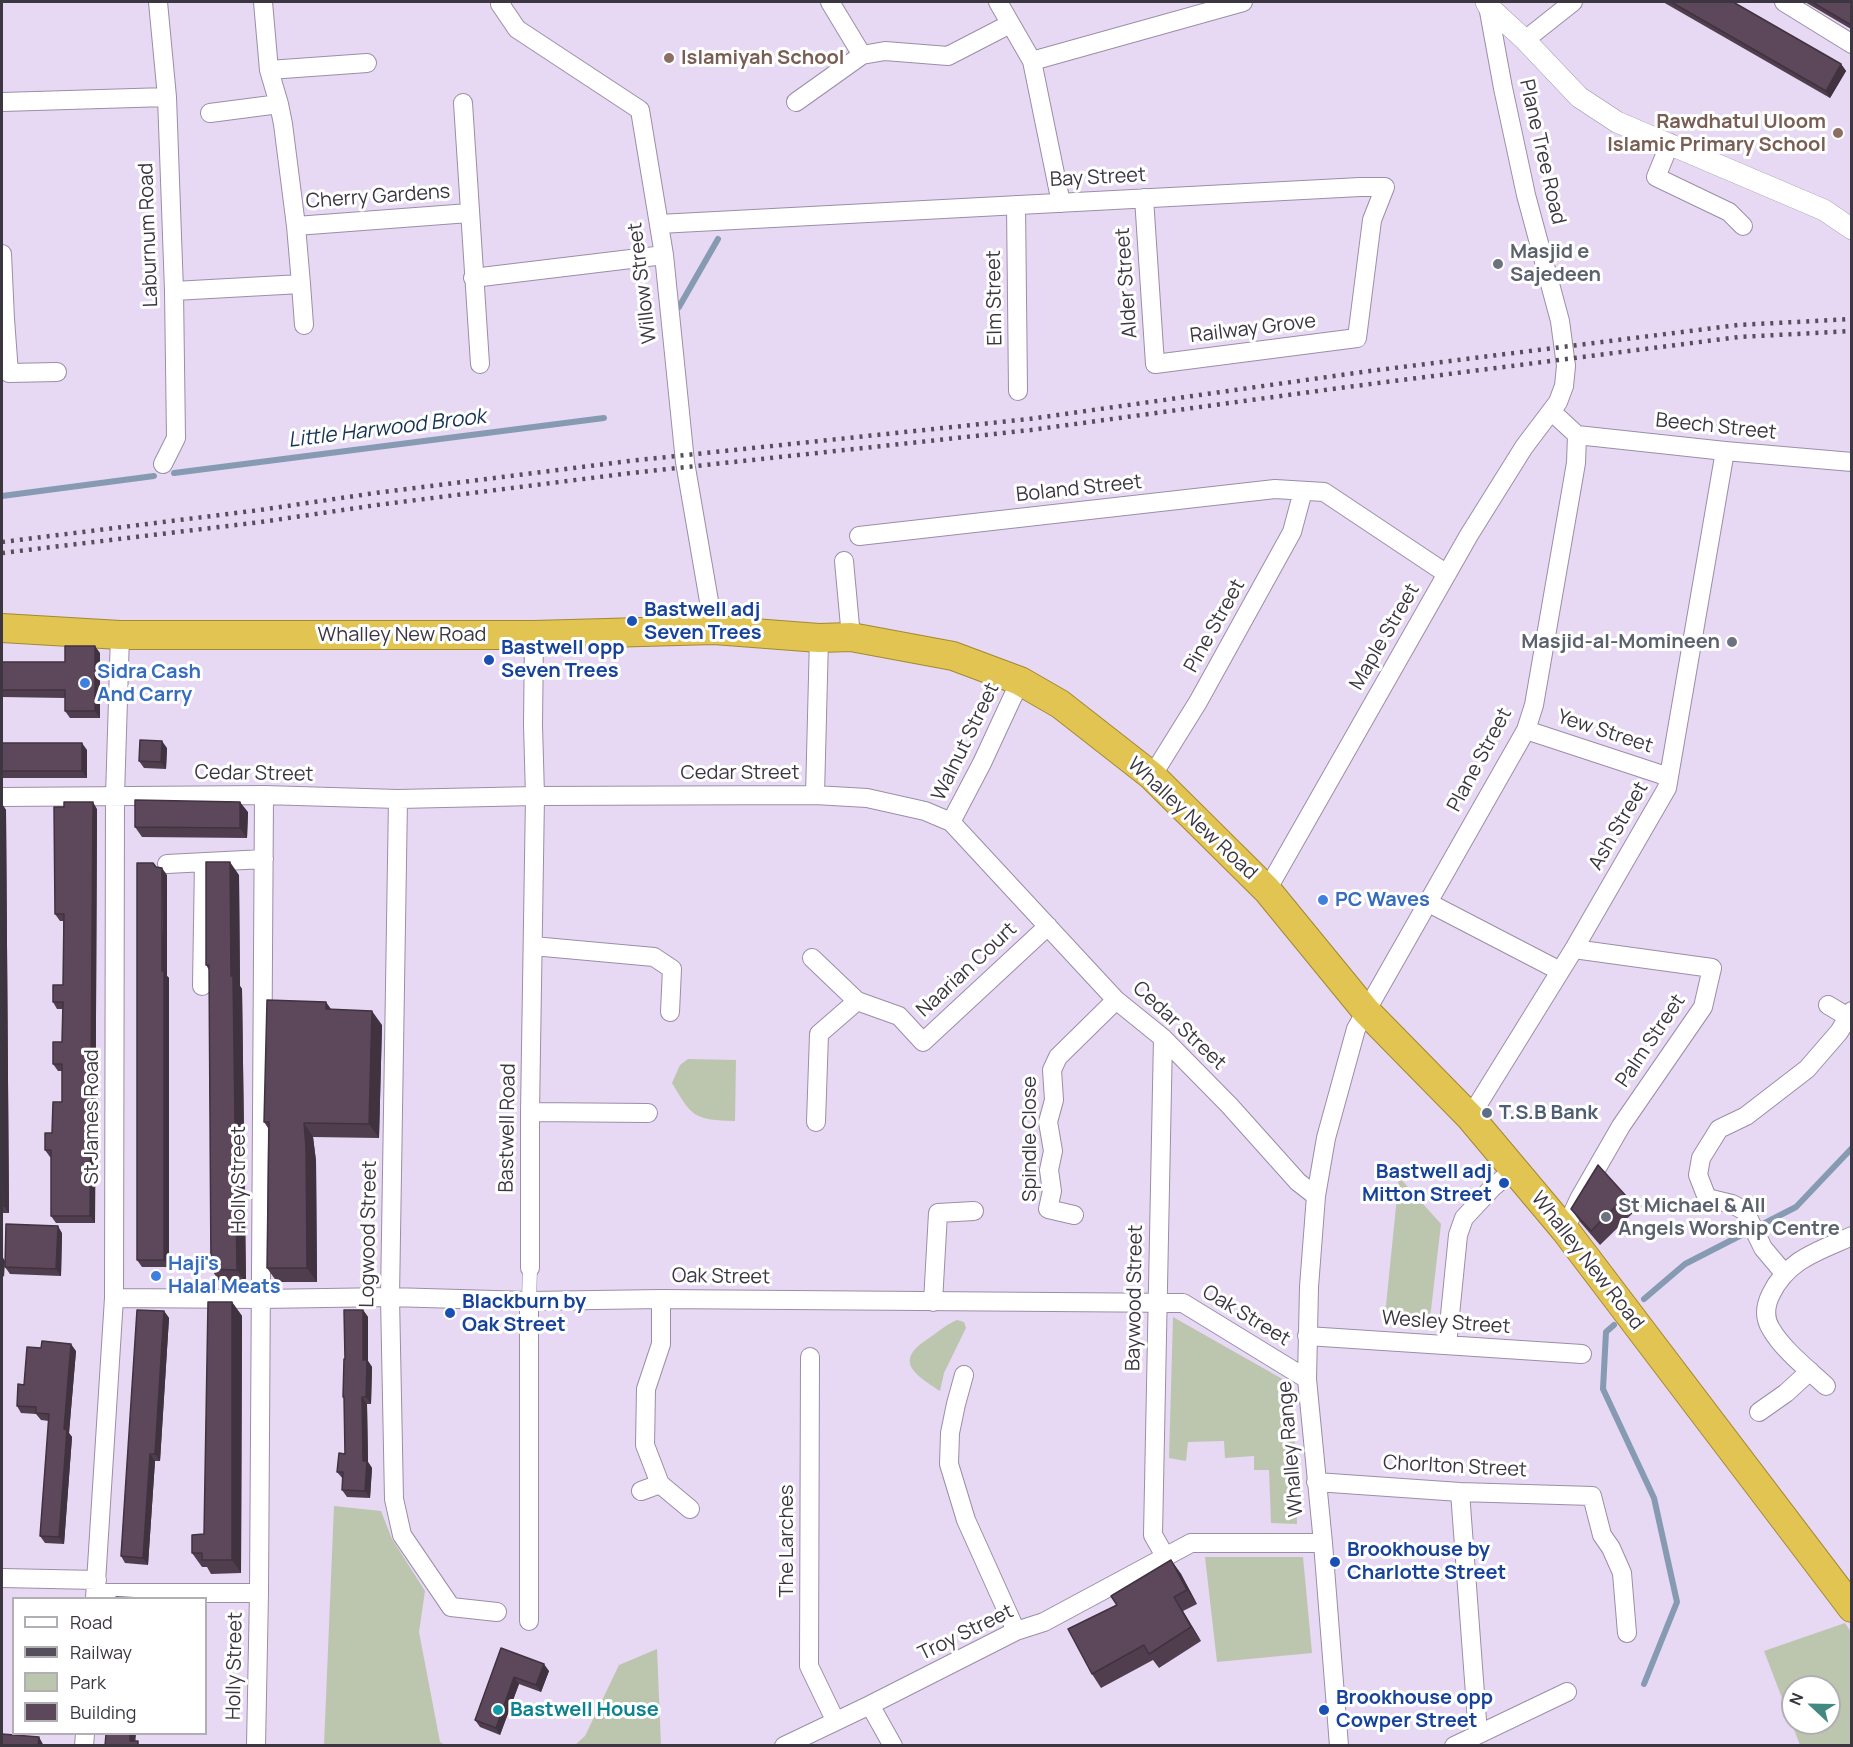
<!DOCTYPE html>
<style>
body{margin:0}
#map{position:relative;width:1853px;height:1747px;overflow:hidden;background:#e7d8f4;font-family:Manrope,sans-serif}
canvas{display:block}
.frame{position:absolute;inset:0;border:3px solid #3c3641;pointer-events:none}
.legend{position:absolute;left:12px;top:1597px;width:195px;height:138px;box-sizing:border-box;background:#fff;border:2px solid #b1afb3;margin:0;padding:8px 10px;list-style:none;font-size:18px;color:#3c3641}
.legend li{display:flex;align-items:center;gap:12px;height:30px}
.legend b{width:30px;border:2px solid #b1afb3}
.north{position:absolute;left:1781px;top:1675px;width:60px;height:60px;box-sizing:border-box;background:#fff;border:2px solid #b1afb3;border-radius:50%;rotate:292deg;font-size:16px;font-weight:700;line-height:24px;text-align:center;color:#3c3641}
.north::after{content:'';display:block;margin:auto;width:21px;height:27px;background:#428981;clip-path:polygon(50% 0,100% 100%,50% 72%,0 100%)}
</style>
<div id="map">
<canvas width="1853" height="1747"></canvas>
<div class="frame"></div>
<ul class="legend">
<li><b style="height:8px;background:#fff"></b>Road</li>
<li><b style="height:8px;background:#554e5b"></b>Railway</li>
<li><b style="height:16px;background:#bcc6ae"></b>Park</li>
<li><b style="height:16px;background:#5d485b"></b>Building</li>
</ul>
<div class="north">N</div>
</div>
<script>
const ctx = document.querySelector('canvas').getContext('2d');
ctx.lineJoin = 'round';
function paint(path, color) { ctx.fillStyle = color; ctx.fill(path, 'evenodd'); }
function trace(path, color, width, dash) { ctx.strokeStyle = color; ctx.lineWidth = width; ctx.lineCap = dash ? 'butt' : 'round'; ctx.setLineDash(dash || []); ctx.stroke(path); }
function write(font, color, halo, rows, align = 'center') {
  ctx.font = font + ' Manrope,sans-serif'; ctx.lineWidth = 6; ctx.setLineDash([]); ctx.textBaseline = 'middle'; ctx.strokeStyle = halo; ctx.fillStyle = color; for (const [text, x, y, turn = 0] of rows) {
    ctx.save(); ctx.translate(x, y); ctx.rotate((+turn || 0) * Math.PI / 180); ctx.textAlign = isNaN(turn) ? turn : align; if (halo) ctx.strokeText(text, 0, 0); ctx.fillText(text, 0, 0); ctx.restore();
  }
}
const green = new Path2D(`
 M688 1059 736 1060 735 1121C694 1120 692 1117 672 1083L680 1065Z
 M1399 1177 1441 1224 1429 1327 1384 1325Z
 M1173 1317 1293 1385 1297 1524 1271 1523 1269 1470H1254V1456L1225 1458 1224 1441 1188 1442 1186 1461 1169 1458Z
 M957 1320 964 1322 966 1328 944 1373 940 1391C914 1374 893 1361 929 1338 938 1332 947 1324 957 1320Z
 M334 1506 381 1511 392 1539 425 1591 419 1632 440 1742 445 1745H324Z
 M1205 1557H1303L1312 1653 1217 1662Z
 M1845 1623 1851 1632V1745H1800L1764 1651ZM1793 1687H1829V1723H1793Z
 M657 1649 661 1745H575L585 1736 619 1665Z`);
const stream = new Path2D(`
 M679 307 718 239
 M174 473 604 418
 M2 496 154 476
 M1644 1299 1685 1264 1796 1207 1852 1148
 M1614 1325 1606 1332 1603 1389 1654 1498 1677 1602 1644 1684`);
const pedestrian = new Path2D(`
 M529 1301 530 1268`);
const minor = new Path2D(`
 M158 2 167 97 174 291 176 438 163 464
 M263 2 269 70 279 104
 M502 2 500 4 517 29 640 110 664 255 685 462 714 630
 M830 2 862 55
 M998 2 1032 61 1061 203
 M1784 2 1852 44
 M1525 40 1573 2
 M1032 61 1243 2
 M269 70 367 63
 M2 102 167 97
 M796 102 862 55 885 51 948 56 1010 24
 M463 103 480 364
 M210 113 279 104 283 124 296 226
 M1670 143 1656 177 1729 212 1743 226
 M1016 205 1018 391
 M659 224 1360 187H1385L1372 220 1357 338 1155 364 1144 198
 M2 254 5 319H2
 M473 278 664 255
 M301 284 304 325
 M174 291 301 284 296 226 469 213
 M5 319 9 373 57 372
 M1577 435 1725 451 1852 462
 M859 536 1275 489 1324 492 1447 574
 M844 561 851 637
 M1526 730 1669 777
 M1152 776 1198 702 1292 532 1303 491
 M815 795 819 638
 M2 797 264 795 398 799 535 796 815 795 867 798 925 811 951 822 1116 1000 1163 1038 1229 1105 1298 1182 1316 1196
 M398 799 390 1297 394 1499 402 1535 451 1607 497 1612
 M951 822 982 763 1020 681
 M167 864 264 859
 M1267 890 1469 535 1524 447 1558 402 1564 386 1566 366 1560 321 1526 195 1503 88 1488 6
 M1427 902 1560 971
 M533 946 654 957 672 969 670 1012
 M812 958 857 1001 899 1016 923 1042 1048 926
 M202 986 204 862
 M1828 1005 1848 1017
 M1163 1038 1153 1535 1165 1556
 M530 1112 648 1113
 M1470 1117 1574 949 1667 788 1725 451
 M816 1122 819 1034 857 1001
 M1074 1215 1048 1209 1052 1191 1049 1170 1053 1151 1048 1122 1054 1100 1052 1070 1058 1057 1116 1000
 M1565 1230 1579 1199 1621 1126 1703 1007 1712 968 1574 949
 M530 1268V1112L535 796 533 725 534 635
 M1784 1273 1763 1248 1745 1211 1732 1204 1707 1198 1698 1175 1701 1158 1719 1129 1746 1116 1807 1069 1839 1032 1852 1011
 M114 1298 261 1299 390 1297 529 1301 661 1299 1183 1303 1307 1379
 M661 1299V1344L646 1389 645 1445 660 1484 690 1509
 M933 1302 938 1213 974 1211
 M1307 1336 1582 1354
 M1447 1345 1458 1235 1464 1218 1492 1188 1514 1169
 M810 1357 809 1666 835 1720
 M964 1375 956 1404 950 1433 949 1464 966 1520 1016 1631
 M1826 1386C1809 1370 1783 1350 1771 1329 1764 1318 1765 1306 1771 1294 1788 1259 1819 1251 1852 1236
 M1759 1412 1786 1393 1810 1371
 M1316 1482 1460 1492 1592 1496 1602 1535 1611 1548 1622 1573 1627 1633
 M641 1491 660 1484
 M1460 1492 1478 1734
 M2 1578 97 1580
 M96 1593H259
 M95 1598 114 1298 115 796 120 635
 M529 1621V1301
 M870 1705 893 1746
 M84 1746 85 1734
 M256 1746 259 1593 264 795
 M784 1746 870 1705 1016 1631 1044 1622 1191 1543H1323
 M1339 1746 1323 1543 1307 1379 1309 1287 1316 1196 1326 1138 1356 1029 1526 730 1534 705 1576 463 1577 435 1551 411
 M1454 1746 1567 1692`);
const tertiary = new Path2D(`
 M1486 2 1488 6 1525 40 1579 97 1617 122 1824 210 1852 229`);
const trunk = new Path2D(`
 M2 628 120 635H534L714 630 819 638 851 637 953 656 1020 681 1060 704 1152 776 1267 890 1366 1011 1470 1117 1565 1230 1852 1608`);
const rail = new Path2D(`
 M2 542 260 510 375 493 629 461 1029 419 1370 371 1738 325 1852 319
 M2 553 261 522 377 505 631 473 1031 430 1347 387 1739 337 1852 331`);
const wall = new Path2D(`
 M1663 2H1733L1841 64 1846 71 1830 98Z
 M1805 2H1851V29Z
 M100 653V718H70L65 711V698L2 697V662H65Z
 M2 743 87 750V778H2Z
 M167 748 166 769 144 768 139 761Z
 M2 804 6 810 9 1213H2Z
 M97 809 95 1223H56L51 1216V1157H50L45 1150 52 1133 62 1102V1071H58L53 1064 62 1042 63 1009H57L53 1002 63 985V921H60L55 914Z
 M248 812 247 838 142 837 135 827Z
 M167 875V976L169 978V1267H142L137 1260Z
 M239 875 240 986 242 989 246 1283 220 1282 211 1269 209 970 206 965Z
 M331 1010 382 1025 379 1138 313 1137 316 1161 317 1282H277L267 1268 268 1128 264 1122Z
 M1626 1196 1636 1210 1600 1245 1581 1223 1571 1209Z
 M62 1233 61 1276 10 1274 5 1267Z
 M232 1302 242 1316 241 1573 211 1574 207 1567H202L192 1553 204 1534Z
 M363 1310 368 1317V1361L372 1367 371 1404H367L368 1462 372 1468 370 1498 347 1497 342 1490 343 1479 337 1472 345 1454 344 1399 343 1397 345 1359Z
 M164 1311 169 1318 160 1461H155L148 1565 125 1563 121 1556Z
 M76 1351 69 1433 72 1437 64 1544 45 1543 40 1536 49 1421 41 1420 36 1414 21 1413 17 1406 24 1385Z
 M1171 1560 1181 1574 1197 1604 1183 1611 1201 1641 1159 1668 1153 1660 1101 1688 1092 1674 1117 1605Z
 M501 1648 549 1671 541 1692 519 1684 500 1735 480 1727 475 1720Z`);
const shadedWall = new Path2D(`
 M1841 64 1846 71 1830 98 1826 91Z
 M95 646 100 653V718L95 711Z
 M162 741 167 748 166 769 161 762Z
 M82 743 87 750V778L82 771Z
 M93 802 97 809 95 1223 90 1216Z
 M240 802 248 812 247 838 240 828Z
 M2 804 6 810 9 1213 4 1206Z
 M230 862 239 875 240 986 242 989 246 1283 237 1270 231 976Z
 M162 868 167 875V976L169 978V1267L164 1260Z
 M326 1002 336 1016 326 1009Z
 M372 1011 382 1025 379 1138 369 1124Z
 M304 1123 313 1137 316 1161 317 1282 307 1268Z
 M58 1226 62 1233 61 1276 56 1269Z
 M2 1256 5 1261 4 1277 2 1274Z
 M232 1302 242 1316 241 1573 232 1560Z
 M363 1310 368 1317V1361L372 1367 371 1404 366 1397 363 1360Z
 M164 1311 169 1318 160 1461 155 1454Z
 M71 1344 76 1351 69 1433 72 1437 64 1544 59 1537 64 1429Z
 M362 1397 367 1404 368 1462 372 1468 370 1498 365 1491 363 1461Z
 M150 1454 155 1461 148 1565 143 1558Z
 M1171 1560 1181 1574 1197 1604 1187 1590Z
 M1174 1597 1183 1611 1201 1641 1191 1627Z
 M544 1664 549 1671 541 1692 536 1685Z
 M514 1677 519 1684 500 1735 496 1728Z
 M130 1734H136L135 1746 130 1741Z
 M39 1737 44 1746H38Z`);
const building = new Path2D(`
 M1671 2H1733L1841 64 1826 91Z
 M1812 2H1851V25Z
 M65 646H95V711H65V690H2V662H65Z
 M140 740 162 741 161 762 139 761Z
 M2 743H82V771H2Z
 M135 800 240 802V828L135 827Z
 M64 802H93L90 1216H51V1150H45V1133H52L53 1102H62V1064H53V1042H62L63 1002H53V985H63L64 914H55L54 807H64Z
 M206 862H230L231 976H233L237 1270 211 1269 209 965H206Z
 M137 863H153L156 867 162 868V971H164V1260H137Z
 M2 890 4 1206H2Z
 M267 1000 326 1002V1009L372 1011 369 1124 304 1123 306 1147 307 1268H267L269 1122H264Z
 M1598 1165 1626 1196 1591 1231 1571 1209Z
 M6 1224 58 1226 56 1269 5 1267Z
 M208 1302H232V1560H202V1553H192V1535L204 1534Z
 M137 1310 164 1311 155 1454H150L143 1558 121 1556Z
 M344 1310H363V1360H367L366 1397H362L363 1461H367L365 1491 342 1490 343 1472H337L339 1453 345 1454 344 1397H343L344 1359H345Z
 M42 1341 71 1344 64 1429 67 1430 59 1537 40 1536 49 1414 36 1413V1407L17 1406 18 1384 24 1385 27 1347 41 1348Z
 M1171 1560 1187 1590 1174 1597 1191 1627 1149 1654 1144 1645 1092 1674 1068 1629 1117 1605 1111 1596Z
 M116 1597 141 1598 116 1599Z
 M501 1648 544 1664 536 1685 514 1677 496 1728 475 1720Z
 M2 1734 39 1737 38 1746H2Z
 M106 1734H130V1741H138V1746H105Z`);
const markers = [
 [669,58,6,"#8d6e63"],
 [1838,133,6,"#8d6e63"],
 [1498,264,6,"#6b7280"],
 [632,621,6,"#1a4fb4"],
 [1732,642,6,"#6b7280"],
 [489,660,6,"#1a4fb4"],
 [85,683,6,"#3f7fe0"],
 [1323,900,6,"#3f7fe0"],
 [1487,1113,6,"#5c6f8a"],
 [1504,1183,6,"#1a4fb4"],
 [1606,1217,6,"#6b7280"],
 [156,1276,6,"#3f7fe0"],
 [450,1313,6,"#1a4fb4"],
 [1335,1562,6,"#1a4fb4"],
 [498,1710,6,"#0f9aa8"],
 [1324,1710,6,"#1a4fb4"]
];
const educationNames = [
 ["Islamiyah School",681,58],
 ["Rawdhatul Uloom",1826,122,"right"],
 ["Islamic Primary School",1826,145,"right"]
];
const streetNames = [
 ["Plane Tree Road",1542,152,77],
 ["Bay Street",1098,178,-3],
 ["Cherry Gardens",378,197,-4],
 ["Laburnum Road",149,235,-92],
 ["Willow Street",643,283,-97],
 ["Alder Street",1127,283,-94],
 ["Elm Street",995,298,-91],
 ["Railway Grove",1253,329,-7],
 ["Beech Street",1716,427,6],
 ["Boland Street",1079,489,-6],
 ["Pine Street",1215,626,-61],
 ["Whalley New Road",402,635],
 ["Maple Street",1385,637,-60],
 ["Yew Street",1605,732,18],
 ["Walnut Street",966,742,-64],
 ["Plane Street",1480,760,-62],
 ["Cedar Street",740,773],
 ["Cedar Street",254,774,1],
 ["Whalley New Road",1192,819,43],
 ["Ash Street",1619,826,-60],
 ["Naarian Court",967,970,-43],
 ["Cedar Street",1179,1026,43],
 ["Palm Street",1651,1041,-56],
 ["St James Road",92,1117,-90],
 ["Bastwell Road",508,1128,-89],
 ["Spindle Close",1030,1139,-90],
 ["Holly Street",239,1180,-90],
 ["Logwood Street",369,1234,-89],
 ["Whalley New Road",1587,1261,52],
 ["Oak Street",721,1277,1],
 ["Baywood Street",1135,1298,-89],
 ["Oak Street",1246,1316,31],
 ["Wesley Street",1446,1323,4],
 ["Whalley Range",1291,1449,-95],
 ["Chorlton Street",1455,1467,3],
 ["The Larches",787,1541,-90],
 ["Troy Street",966,1633,-26],
 ["Holly Street",235,1666,-89]
];
const worshipNames = [
 ["Masjid e",1510,252],
 ["Sajedeen",1510,275],
 ["Masjid-al-Momineen",1720,642,"right"],
 ["St Michael & All",1618,1206],
 ["Angels Worship Centre",1618,1229]
];
const transitNames = [
 ["Bastwell adj",644,610],
 ["Seven Trees",644,633],
 ["Bastwell opp",501,648],
 ["Seven Trees",501,671],
 ["Bastwell adj",1492,1172,"right"],
 ["Mitton Street",1492,1195,"right"],
 ["Blackburn by",462,1302],
 ["Oak Street",462,1325],
 ["Brookhouse by",1347,1550],
 ["Charlotte Street",1347,1573],
 ["Brookhouse opp",1336,1698],
 ["Cowper Street",1336,1721]
];
const shopNames = [
 ["Sidra Cash",97,672],
 ["And Carry",97,695],
 ["PC Waves",1335,900],
 ["Haji's",168,1264],
 ["Halal Meats",168,1287]
];
const serviceNames = [
 ["T.S.B Bank",1499,1113]
];
const cultureNames = [
 ["Bastwell House",510,1710]
];
const waterNames = [
 ["Little Harwood Brook",387,429,-7]
];
paint(green, '#bcc6ae');
trace(stream, '#869ab2', 6);
trace(pedestrian, '#9b8ea7', 15);
trace(minor, '#9b8ea7', 20);
trace(tertiary, '#9b8ea7', 22);
trace(trunk, '#a38930', 30);
trace(pedestrian, '#fff', 14);
trace(minor, '#fff', 18);
trace(tertiary, '#fff', 21);
trace(trunk, '#e2c452', 28);
trace(rail, '#554e5b', 4.5, [3, 6]);
paint(wall, '#503e4e');
paint(shadedWall, '#413240');
paint(building, '#5d485b');
trace(building, '#413240', 1.5);
for (const [x, y, r, color] of markers) { const dot = new Path2D(); dot.arc(x, y, r, 0, 2 * Math.PI); ctx.fillStyle = color; ctx.fill(dot); trace(dot, '#fff', 2); }
write('bold 20px', '#785e54', '#fff', educationNames, 'left');
write('20px', '#3c3641', '#fff', streetNames);
write('bold 20px', '#5b616d', '#fff', worshipNames, 'left');
write('bold 20px', '#164399', '#fff', transitNames, 'left');
write('bold 20px', '#366cbe', '#fff', shopNames, 'left');
write('bold 20px', '#4e5e75', '#fff', serviceNames, 'left');
write('bold 20px', '#0d838f', '#fff', cultureNames, 'left');
write('italic 21px', '#153356', '#fff', waterNames);
</script>
